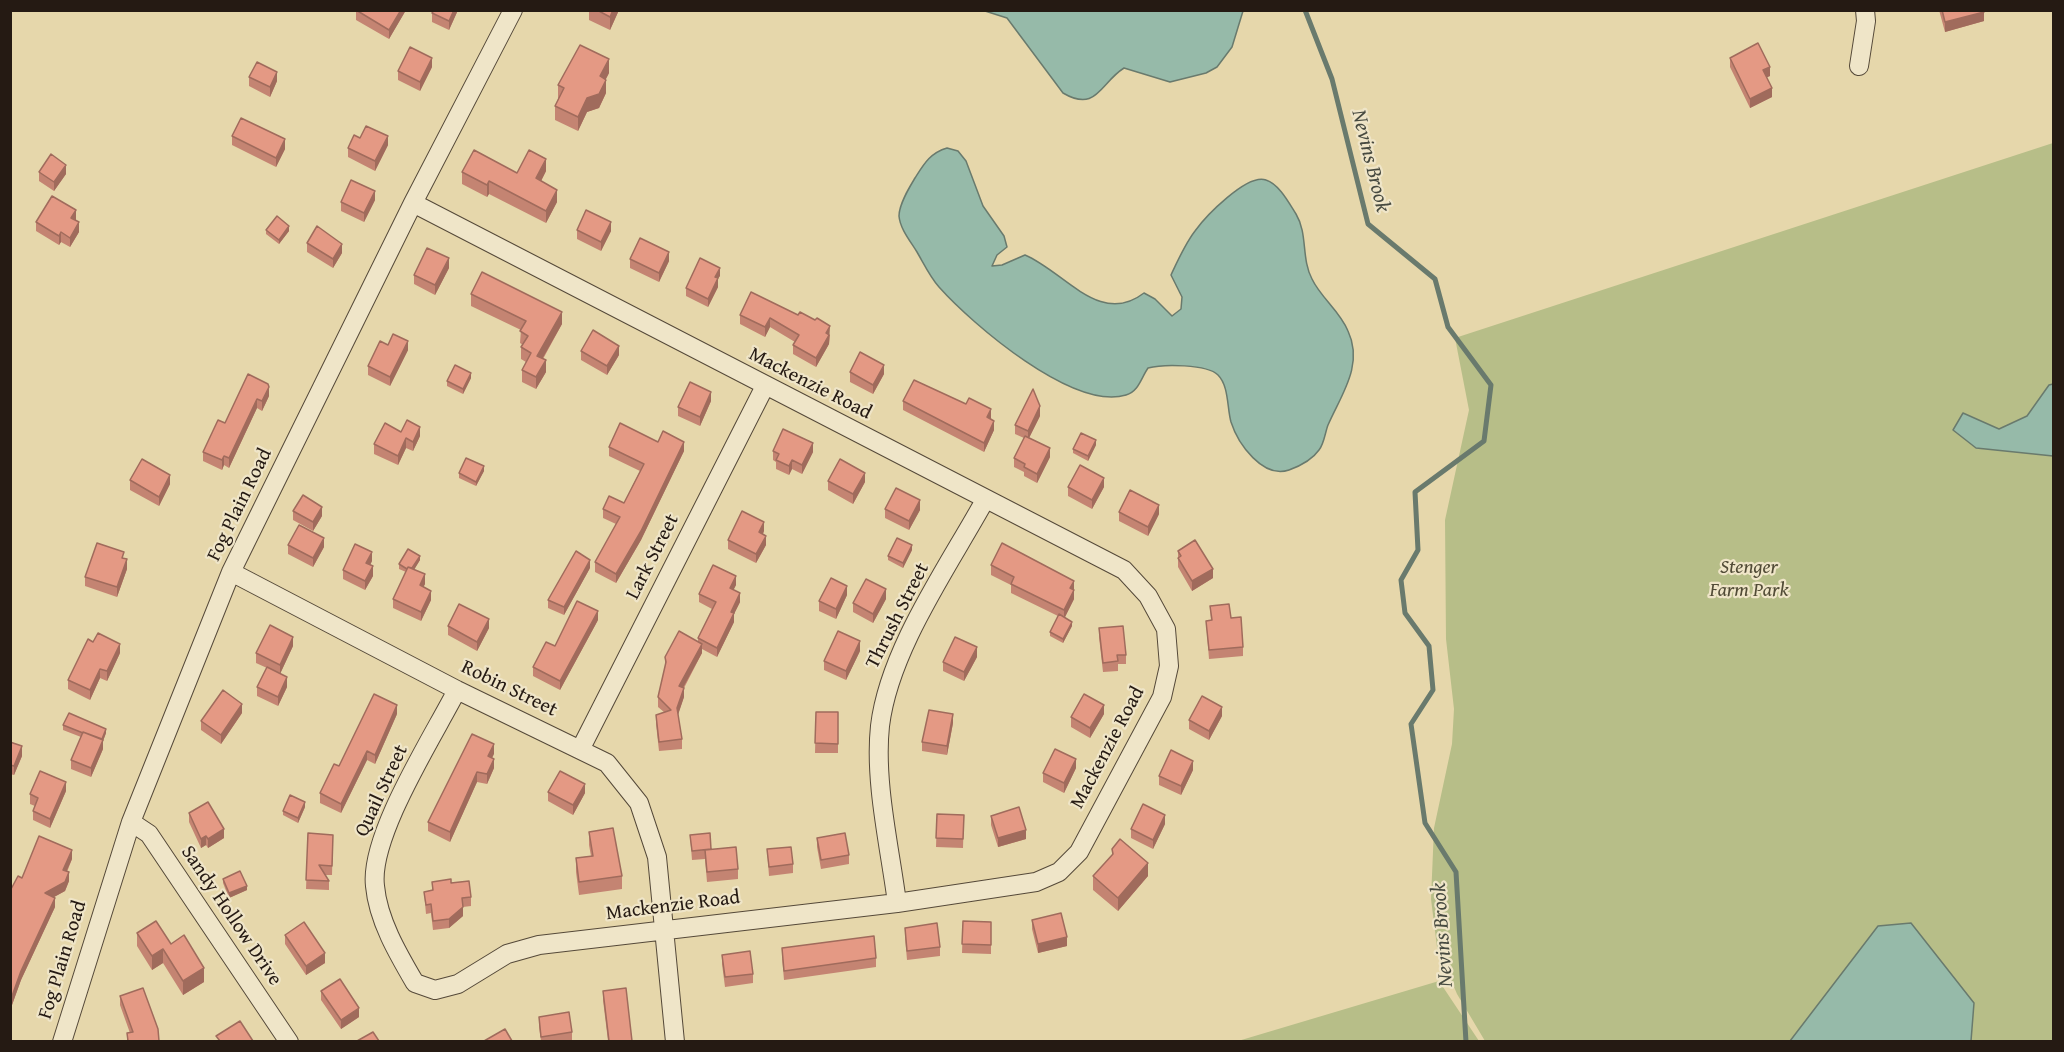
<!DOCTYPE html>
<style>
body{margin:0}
#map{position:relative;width:2064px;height:1052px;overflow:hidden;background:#e6d7ab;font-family:"Gentium Book Plus",serif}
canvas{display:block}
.frame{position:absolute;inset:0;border:12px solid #251a13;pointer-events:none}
</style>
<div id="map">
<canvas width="2064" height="1052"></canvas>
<div class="frame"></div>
</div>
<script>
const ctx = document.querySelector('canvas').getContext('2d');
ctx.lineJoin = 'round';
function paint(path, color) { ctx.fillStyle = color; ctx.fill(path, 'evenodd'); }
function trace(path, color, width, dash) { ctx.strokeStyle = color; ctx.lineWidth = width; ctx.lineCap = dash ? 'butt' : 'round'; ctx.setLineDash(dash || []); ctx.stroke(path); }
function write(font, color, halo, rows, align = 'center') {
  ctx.font = font + ' "Gentium Book Plus",serif'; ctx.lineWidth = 4.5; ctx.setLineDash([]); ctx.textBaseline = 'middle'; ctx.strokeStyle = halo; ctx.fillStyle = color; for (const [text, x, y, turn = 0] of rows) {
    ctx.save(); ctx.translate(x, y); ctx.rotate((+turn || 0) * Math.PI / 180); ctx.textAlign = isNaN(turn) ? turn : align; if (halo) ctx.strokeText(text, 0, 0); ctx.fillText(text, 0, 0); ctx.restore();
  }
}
const green = new Path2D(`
 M2053 143V1041H1485L1457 994 1437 947 1431 899 1434 828 1452 744 1454 709 1446 639 1445 520 1469 410 1455 338Z
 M1439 981 1479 1041H1238Z`);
const water = new Path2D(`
 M985 11H1243L1232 47 1217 67 1206 73 1170 82 1124 68C1100 83 1097 113 1063 93L1007 18Z
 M947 148 958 151 966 161 983 206 1004 236 1007 247 997 255 992 266 1002 265 1025 255C1065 272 1100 327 1144 293L1155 299 1172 316 1181 309 1182 297 1171 275C1178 260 1185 244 1195 231 1205 217 1247 173 1266 180 1279 184 1289 203 1296 214 1308 234 1301 258 1312 279 1321 298 1340 311 1348 331 1364 365 1341 395 1328 425 1325 433 1324 444 1319 450 1312 460 1300 466 1289 470 1263 479 1238 444 1231 422 1227 408 1229 386 1218 375 1207 364 1163 364 1148 368 1141 378 1139 391 1126 395 1073 411 972 324 939 287 930 277 924 264 917 252 911 242 900 229 899 216 899 204 909 188 915 178 924 164 930 153 947 148Z
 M2053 384V456L1976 448 1953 430 1963 413 1999 429 2027 416 2049 385Z
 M1911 923 1974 1003 1971 1041H1790L1878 926Z`);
const stream = new Path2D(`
 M1305 10 1332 79 1368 224 1435 279 1448 327 1491 385 1484 441 1415 492 1418 550 1401 580 1405 613 1429 646 1433 690 1411 724 1425 823 1456 872 1466 1042`);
const minor = new Path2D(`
 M1859 66 1866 21 1865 10
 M413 203 1124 570 1148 596 1166 629 1169 666 1162 697 1079 852 1059 872 1036 882 897 903 539 945 507 954 458 984 435 990 415 983C398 954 378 920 375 886 369 836 433 737 457 690
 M231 572 457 690 607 763 639 803 657 857 675 1042
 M581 748 765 386
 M131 822 149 834 289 1042
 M897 903C890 848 874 782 880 726 889 650 948 567 985 500
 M62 1042 131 822 231 572 413 203 513 10`);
const wall = new Path2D(`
 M356 10H406L389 39 356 20Z
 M458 10 449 30 432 22V13Z
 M589 10H619L610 30 589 20Z
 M1939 10H1983L1984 21 1945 32Z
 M1730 58 1770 76 1767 77 1772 97 1750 108 1730 67Z
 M432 67 420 91 398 80V71Z
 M609 73 606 79V93L599 108 587 112 578 131 555 120V106L558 99V85Z
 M249 77 277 81 270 97 249 86Z
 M232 136 285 149 276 167 232 145Z
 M360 138 388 145 375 171 348 157V148Z
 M546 171 541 181 557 202 546 223 489 194 487 197 462 184V172L517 173Z
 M39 172 66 174 54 191 39 181Z
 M375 200 364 222 341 211V202Z
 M75 220 79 232 70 247 61 242 59 245 36 231V222L76 220Z
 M266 230 289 231 279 244 266 234Z
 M577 230 611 231 601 251 577 239Z
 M307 243 342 253 333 268 307 252Z
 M630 259 669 261 659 282 630 268Z
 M449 268 435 295 414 284V275Z
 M720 276 718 278V287L708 307 686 296V288Z
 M751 292 830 335 829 344 816 367 793 354V345L795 342 770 327 765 337 740 324V315Z
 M471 294 562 324 543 359 546 372 536 389 522 382V370L526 362 521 359V347L523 345 520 343 521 330 471 306Z
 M388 345 408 350 390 386 368 375V366Z
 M581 351 619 355 607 375 581 360Z
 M850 372 884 374 873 394 850 382Z
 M248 374 269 396 262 411 257 408 229 468 224 465 222 470 203 461V452L225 423Z
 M471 378 463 394 447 386V381Z
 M711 401 700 426 678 416V407Z
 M903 401 991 418 994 430 984 452 903 410Z
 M1040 416 1029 438 1050 457 1037 483 1024 476V472L1014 467V458L1024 438 1015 434V425Z
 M420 436 413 451 406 448 398 465 374 454V444Z
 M658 442 684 451 641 540 616 583 595 572V562L616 524 603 518V509L624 503 640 471 609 456V447Z
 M1096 445 1088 461 1073 453V449Z
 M773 451 813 452 802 474 792 469 789 475 776 469V462L773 460Z
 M484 471 476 486 459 478V473Z
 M130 480 170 484 159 506 130 490Z
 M828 481 865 482 853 504 828 490Z
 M1068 487H1104L1092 509 1068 496Z
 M885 509 920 510 909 530 885 518Z
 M293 511 322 516 313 531 293 520Z
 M1119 512 1159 514 1148 536 1119 521Z
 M764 531 763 534 766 545 756 563 728 549V540Z
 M288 545 324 547 313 567 288 554Z
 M912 550 903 568 888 560V556Z
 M1178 551 1213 578 1192 591 1178 567Z
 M124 558 127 569 117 597 85 586V577Z
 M420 560 414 569 425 584 423 587 431 600 421 621 393 608V599L406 572 399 569V564Z
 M372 561 370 565 373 576 365 590 343 579V570Z
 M991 565 1074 581V599L1065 617 1072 626 1063 643 1050 636V632L1058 616 1011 593V585L991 575Z
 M590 568 564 615 548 608V600Z
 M736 585 733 590 740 602 734 614V622L717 657 702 649V653L684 688V697L678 714 682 739V749L659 751 656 724V715L664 712 658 707V697L665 667V657L698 642V638L712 609 699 602V594Z
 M847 595 836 619 819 611V601Z
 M886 599 873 623 853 612V603Z
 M1210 606 1231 618 1243 647V656L1209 659 1206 621H1211Z
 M598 620 560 690 533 676V667L555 646Z
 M448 626 489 628 477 651 448 635Z
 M1099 628 1126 655V664H1118V671L1103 672 1099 637Z
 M293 646 280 674 287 687 278 706 257 696V687L267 668 256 663V653Z
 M860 651 846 680 824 670V661Z
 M120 653 107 681 100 678 90 700 68 689V680Z
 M977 657 964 681 943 671V662Z
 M816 712H838V753H815Z
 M242 713 221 744 201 730V721Z
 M397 714 375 764 367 760 341 813 320 803V793L339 766Z
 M1104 714 1090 738 1071 727V717Z
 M1222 716 1209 740 1189 729V720Z
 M953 723 947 755 922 751V742Z
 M63 725 106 733 103 741V749L91 777 71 769V760L81 737 63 730Z
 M10 742 22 756 14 775 10 774Z
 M494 754 492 758 494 768 487 784 477 782 450 842 428 831V822Z
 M1076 768 1064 793 1043 782V773Z
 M1193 770 1181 795 1159 785V776Z
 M66 791 50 828 33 820V811L35 806 30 804V794Z
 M548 792 585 793 573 815 548 801Z
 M305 807 298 823 283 815V811Z
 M189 813 224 838 208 848 206 845 201 848 189 822Z
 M937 814 964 815 963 848 936 847Z
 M991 816 1026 839 998 847 991 825Z
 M1165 824 1153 849 1131 838V829Z
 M589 832 622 876V889L579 895 576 872V858L591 856 589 845Z
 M308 833 333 835 332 875H325L329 881V890L306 889Z
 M690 835 738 869V879L707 882 705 859 692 860Z
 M817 838 849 855V864L821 869 817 847Z
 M767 849 793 864V873L769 876Z
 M1112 849 1148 876 1118 911 1093 890V876L1112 855Z
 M72 859 67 872 69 881 65 891 54 897 55 907 21 980 12 1005H10V891L22 878Z
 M223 879 247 890 229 898 223 883Z
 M432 882 451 883 471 897V906L463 907V916L449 928 433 930 431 913 426 914 424 892 432 890Z
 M1032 920 1067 946 1038 953 1032 929Z
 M963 921 991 922V954L962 953Z
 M905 928 940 947V956L907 960 905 937Z
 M137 933 171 944 204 982 183 995 163 963 152 970 137 946Z
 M285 935 325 963 306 975 285 944Z
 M782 948 876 958V967L784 980 782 957Z
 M722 955 753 974V983L725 987 722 964Z
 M321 991 359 1017 341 1029 321 1000Z
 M603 991 632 1041H608L603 1000Z
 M120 996 159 1041H127V1033H130L120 1005Z
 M539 1017 572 1032V1041H541L539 1026Z`);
const shadedWall = new Path2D(`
 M401 10H406L389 39V30Z
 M454 10H458L449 30V21Z
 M613 10H619L610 30V17Z
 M1984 12V21L1945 32V22Z
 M432 58V67L420 91V82Z
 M609 59V73L600 90V76Z
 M1770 67V76L1763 79V70Z
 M277 72V81L270 97V87Z
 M606 80V93L599 108 587 112 578 131V117L587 98Z
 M1772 88V97L1750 108V99Z
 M388 136V145L375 171V161Z
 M285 139V149L276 167V158Z
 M546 159V171L536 191V178Z
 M66 165V174L54 191V182Z
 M489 181V194L487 197V185Z
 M557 190V202L546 223V211Z
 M375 191V200L364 222V213Z
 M76 210V220L71 227V218Z
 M79 222V232L70 247V238Z
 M611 222V231L601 251V242Z
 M289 226V231L279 244V240Z
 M61 232V242L59 245V236Z
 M342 244V253L333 268V259Z
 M669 252V261L659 282V273Z
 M449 258V268L435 295V285Z
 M720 268V276L717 280 718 278V287L708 307V299L715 277Z
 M562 312V324L537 368V356Z
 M770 318V327L765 337V327Z
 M830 326 829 344 816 367V358L826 333Z
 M408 341V350L390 386V377Z
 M619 346V355L607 375V366Z
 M546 360V372L536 389V377Z
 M884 365V374L873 394V385Z
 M471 373V378L463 394V389Z
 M269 387V396L262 411V401Z
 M711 392V401L700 426V417Z
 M257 399V408L229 468V458Z
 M1040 406V416L1028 440V431Z
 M991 409V418L987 426V417Z
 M994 421V430L984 452V443Z
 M420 427V436L413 451V442Z
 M406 438V448L398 465V456Z
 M1096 440V445L1088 461V456Z
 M684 442V451L641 540 616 583V574Z
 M813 443V452L802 474V465Z
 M1050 448V457L1037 483V474Z
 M224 456V465L222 470V460Z
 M792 460V469L789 475V466Z
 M484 466V471L476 486V482Z
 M865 473V482L853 504V494Z
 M170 475V484L159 506V497Z
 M1104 478V487L1092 509V500Z
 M920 500V510L909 530V521Z
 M1159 505V514L1148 536V527Z
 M322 507V516L313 531V522Z
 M764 522V531L759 542V532Z
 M766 536V545L756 563V554Z
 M324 538V547L313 567V558Z
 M912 545V550L903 568V563Z
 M372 552V561L366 573V563Z
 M420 556V560L411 575V571Z
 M127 559V569L117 597V587Z
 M590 560V568L564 615V607Z
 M373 566V576L365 590V581Z
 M1213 569V578L1192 591V581Z
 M425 574V584L420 594V585Z
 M736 576V585L730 597V588Z
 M1074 581V599L1064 619V610L1070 588Z
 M847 586V595L836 619V609Z
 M886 589V599L873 623V614Z
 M431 591V600L421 621V612Z
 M740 593V602L734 614V622L717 657V648L731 612Z
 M598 611V620L560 690V681Z
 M489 619V628L477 651V642Z
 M1072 622V626L1063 643V639Z
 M293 637V646L280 674V665Z
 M860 641V651L846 680V671Z
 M120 644V653L107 681V671Z
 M702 644V653L679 695V686Z
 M977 647V657L964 681V672Z
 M100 669V678L90 700V690Z
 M287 677V687L278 706V697Z
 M684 688V697L677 718V708Z
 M242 704V713L221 744V735Z
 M397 705V714L375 764V755Z
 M1104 705V714L1090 738V728Z
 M1222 707V716L1209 740V731Z
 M953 714V723L947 755V746Z
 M106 729V733L103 741V749L91 777V768Z
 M494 744V754L488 765V756Z
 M22 746V756L14 775V766Z
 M367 751V760L341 813V804Z
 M494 759V768L487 784V774Z
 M1076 759V768L1064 793V783Z
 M1193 761V770L1181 795V786Z
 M477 772V782L450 842V832Z
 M66 782V791L50 828V819Z
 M585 784V793L573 815V805Z
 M305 802V807L298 823V818Z
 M1165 815V824L1153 849V840Z
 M224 829V838L208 848V839Z
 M1026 830V839L998 847V838Z
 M206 836V845L201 848V839Z
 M72 850V859L63 879V870Z
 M1148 863V876L1118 911V898Z
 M69 872V881L65 891 45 902V893Z
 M247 886V890L229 898V893Z
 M55 898V907L21 980 12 1005V996L21 971Z
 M463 907V916L449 928V919Z
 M1067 937V946L1038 953V944Z
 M163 949V963L152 970V956Z
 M325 953V963L306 975V966Z
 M204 968V982L183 995V981Z
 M359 1008V1017L341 1029V1020Z`);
const building = new Path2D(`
 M356 10H401L389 30Z
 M434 10H454L449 21 432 13Z
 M597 10H613L610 17Z
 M1942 10H1983L1984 12 1945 22Z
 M1758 43 1770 67 1763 70 1772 88 1750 99 1730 58Z
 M580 45 609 59 600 76 606 80 599 94 587 98 578 117 555 106 564 88 558 85Z
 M410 47 432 58 420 82 398 71Z
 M257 62 277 72 270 87 249 77Z
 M241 118 285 139 276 158 232 136Z
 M366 126 388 136 375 161 348 148 354 135 360 138Z
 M474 150 517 173 529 150 546 159 536 178 557 190 546 211 489 181 487 185 462 172Z
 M51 154 66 165 54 182 39 172Z
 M351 180 375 191 364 213 341 202Z
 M52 196 76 210 71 218 79 222 70 238 61 232 59 236 36 222Z
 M586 210 611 222 601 242 577 230Z
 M277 216 289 226 279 240 266 230Z
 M317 226 342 244 333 259 307 243Z
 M640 238 669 252 659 273 630 259Z
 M427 248 449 258 435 285 414 275Z
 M700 258 720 268 715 277 718 278 708 299 686 288Z
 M482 272 562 312 537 356 546 360 536 377 522 370 531 353 521 347 528 336 520 331 526 321 471 294Z
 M751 292 798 315 800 312 815 320 817 318 830 326 826 333 829 335 816 358 793 345 799 335 770 318 765 327 740 315Z
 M593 330 619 346 607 366 581 351Z
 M393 334 408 341 390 377 368 366 380 341 388 345Z
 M860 352 884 365 873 385 850 372Z
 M455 365 471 373 463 389 447 381Z
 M248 374 268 384 269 387 262 401 257 399 229 458 224 456 222 460 203 452 218 420 225 423Z
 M914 380 966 404 969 398 991 409 987 417 994 421 984 443 903 401Z
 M690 382 711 392 700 417 678 407Z
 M1033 389 1040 406 1028 431 1015 425Z
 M407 420 420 427 413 442 406 438 398 456 374 444 385 423 401 432Z
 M620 423 658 442 663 431 684 442 641 531 616 574 595 562 620 517 603 509 609 496 624 503 644 464 609 447Z
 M783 429 813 443 802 465 792 460 789 466 776 460 779 454 773 451Z
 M1081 433 1096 440 1088 456 1073 449Z
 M1025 436 1050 448 1037 474 1024 467 1025 464 1014 458Z
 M466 458 484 466 476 482 459 473Z
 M142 459 170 475 159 497 130 480Z
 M840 459 865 473 853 494 828 481Z
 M1080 465 1104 478 1092 500 1068 487Z
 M896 488 920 500 909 521 885 509Z
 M1130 490 1159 505 1148 527 1119 512Z
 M303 495 322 507 313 522 293 511Z
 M742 511 764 522 759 532 766 536 756 554 728 540Z
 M299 525 324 538 313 558 288 545Z
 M897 538 912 545 903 563 888 556Z
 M1195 540 1213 569 1192 581 1178 558 1181 556 1178 551Z
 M97 543 124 552 122 558 127 559 117 587 85 577Z
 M1002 543 1074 581 1070 588 1074 590 1064 610 1011 584 1014 577 991 565Z
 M355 544 372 552 366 563 373 566 365 581 343 570Z
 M408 549 420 556 412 568 408 567 407 569 399 564Z
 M576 551 590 560 564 607 548 600Z
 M713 565 736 576 730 588 740 593 731 612 734 613 717 648 698 638 716 602 699 594Z
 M408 567 425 574 420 585 431 591 421 612 393 599Z
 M831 578 847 586 836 609 819 601Z
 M866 579 886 589 873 614 853 603Z
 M577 601 598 611 560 681 533 667 546 642 555 646Z
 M459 604 489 619 477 642 448 626Z
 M1229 604 1231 618 1241 617 1243 647 1209 650 1206 621 1212 620 1210 606Z
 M1059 614 1072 622 1063 639 1050 632Z
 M270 625 293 637 280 665 256 653Z
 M1123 626 1126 655H1117L1118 661 1103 663 1099 628Z
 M679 631 702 644 679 686 684 688 677 708 682 739 659 742 656 715 671 710 658 697 666 662 665 657Z
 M838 631 860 641 846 671 824 661Z
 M98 633 120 644 107 671 100 669 90 690 68 680 88 639 93 642Z
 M955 637 977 647 964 672 943 662Z
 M267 667 287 677 278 697 257 687Z
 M223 690 242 704 221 735 201 721Z
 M374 694 397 705 375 755 367 751 341 804 320 793 334 764 339 766Z
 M1084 694 1104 705 1090 728 1071 717Z
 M1202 696 1222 707 1209 731 1189 720Z
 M929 710 953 714 947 746 922 742Z
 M816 712H838V744L815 743Z
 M69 713 106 729 102 739 83 732V733L63 725Z
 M83 732 103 740 91 768 71 760Z
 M472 734 494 744 488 756 494 759 487 774 477 772 450 832 428 822Z
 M10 742 22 746 14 766 10 765Z
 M1055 749 1076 759 1064 783 1043 773Z
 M1171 750 1193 761 1181 786 1159 776Z
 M40 771 66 782 50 819 33 811 38 798 30 794Z
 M560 771 585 784 573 805 548 792Z
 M290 795 305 802 298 818 283 811Z
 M208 802 224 829 208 839 206 836 201 839 189 813Z
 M1143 804 1165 815 1153 840 1131 829Z
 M1019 807 1026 830 998 838 991 816Z
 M937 814 964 815 963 839 936 838Z
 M613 828 622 876 579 882 576 858 593 856 589 832Z
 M308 833 333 835 332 866 319 865 329 881 306 880Z
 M710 833 711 849 692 851 690 835Z
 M845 833 849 855 821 860 817 838Z
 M39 836 72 850 63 870 69 872 65 882 45 893 55 898 21 971 12 996H10V891L18 876 22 878Z
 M1120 839 1148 863 1118 898 1093 876 1113 854 1112 849Z
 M736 847 738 869 707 872 705 850Z
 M791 847 793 864 769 867 767 849Z
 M240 871 247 886 229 893 223 879Z
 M451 879V883L469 881 471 897 462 898 463 907 449 919 433 921 431 904 426 905 424 892 433 890 432 882Z
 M1061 913 1067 937 1038 944 1032 920Z
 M156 921 171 944 184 935 204 968 183 981 163 949 152 956 137 933Z
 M963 921 991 922V945L962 944Z
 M304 922 325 953 306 966 285 935Z
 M937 923 940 947 907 951 905 928Z
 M874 936 876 958 784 971 782 948Z
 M750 951 753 974 725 977 722 955Z
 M340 979 359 1008 341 1020 321 991Z
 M143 988 158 1029 159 1041H128L127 1033 133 1032 120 996Z
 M626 988 632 1041H609L603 991Z
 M569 1012 572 1032 541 1037 539 1017Z
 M240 1021 253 1041H220L216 1036Z
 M505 1029 512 1041H484Z
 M373 1032 379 1041H357Z`);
const streetNames = [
 ["Mackenzie Road",810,384,27],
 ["Fog Plain Road",240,505,-64],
 ["Lark Street",653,557,-63],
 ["Thrush Street",898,616,-63],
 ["Robin Street",509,689,26],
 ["Mackenzie Road",1108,748,-62],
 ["Quail Street",382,791,-65],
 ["Mackenzie Road",673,906,-7],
 ["Sandy Hollow Drive",231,916,56],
 ["Fog Plain Road",63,960,-73]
];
const parkNames = [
 ["Stenger",1749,568],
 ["Farm Park",1749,591]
];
const waterNames = [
 ["Nevins Brook",1370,161,76],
 ["Nevins Brook",1443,935,-94]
];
paint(green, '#b7be88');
paint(water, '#96baa9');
trace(water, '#697a6d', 1.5);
trace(stream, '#697a6d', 5);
trace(minor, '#554939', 20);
trace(minor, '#efe5c8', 18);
paint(wall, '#c48472');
paint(shadedWall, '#a06b5c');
paint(building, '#e49984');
trace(building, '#a06b5c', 1.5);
write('20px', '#251a13', '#efe5c8', streetNames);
write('italic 20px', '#514b36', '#efe5c8', parkNames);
write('italic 21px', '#474a40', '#efe5c8', waterNames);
</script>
